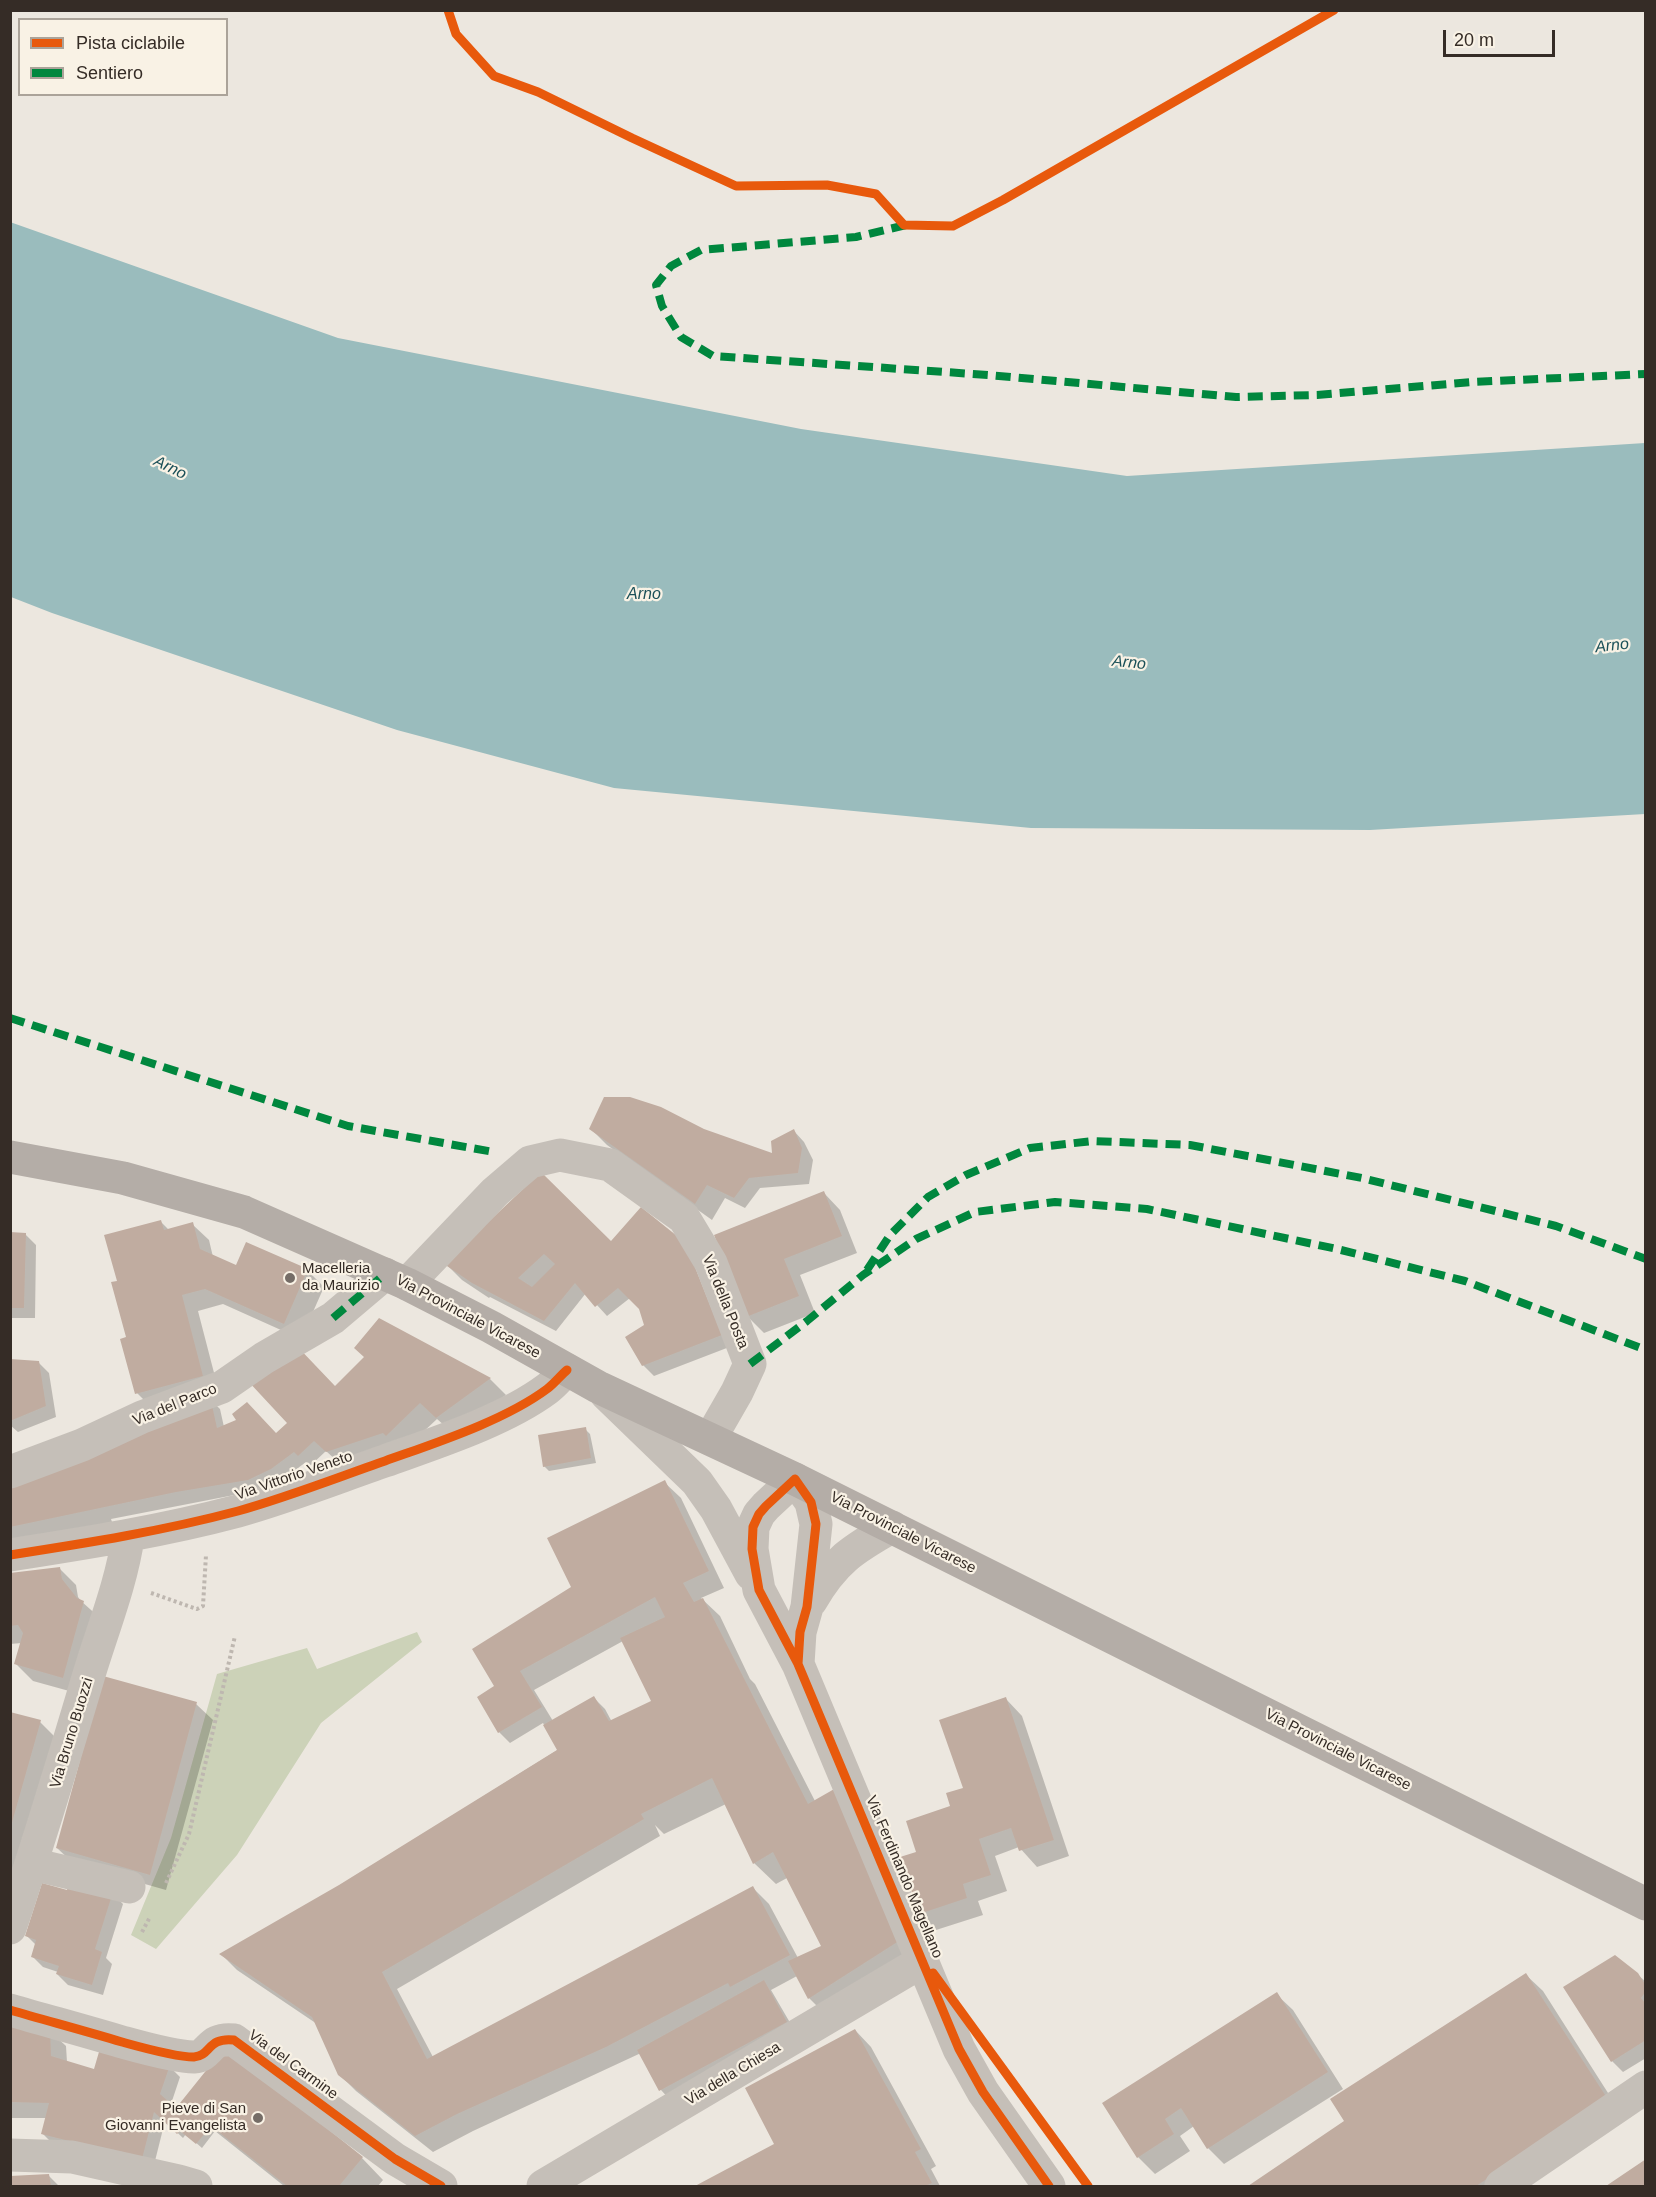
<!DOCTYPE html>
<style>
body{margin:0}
#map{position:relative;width:1656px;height:2197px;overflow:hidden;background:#ece7df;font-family:Helvetica,sans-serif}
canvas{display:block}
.frame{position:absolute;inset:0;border:12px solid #352c26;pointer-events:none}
.legend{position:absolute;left:18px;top:18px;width:210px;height:78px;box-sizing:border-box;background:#f9f2e5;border:2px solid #aba399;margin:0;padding:8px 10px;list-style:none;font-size:18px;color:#352c26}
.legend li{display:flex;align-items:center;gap:12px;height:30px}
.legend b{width:30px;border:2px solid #aba399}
.scale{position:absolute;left:1443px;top:30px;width:112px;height:27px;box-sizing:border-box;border:3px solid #352c26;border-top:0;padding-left:8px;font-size:18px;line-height:21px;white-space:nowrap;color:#352c26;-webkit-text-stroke:4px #f9f2e5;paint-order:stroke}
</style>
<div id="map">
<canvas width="1656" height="2197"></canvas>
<div class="frame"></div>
<ul class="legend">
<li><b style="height:8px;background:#e8590c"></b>Pista ciclabile</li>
<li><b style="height:8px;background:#00873e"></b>Sentiero</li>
</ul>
<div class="scale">20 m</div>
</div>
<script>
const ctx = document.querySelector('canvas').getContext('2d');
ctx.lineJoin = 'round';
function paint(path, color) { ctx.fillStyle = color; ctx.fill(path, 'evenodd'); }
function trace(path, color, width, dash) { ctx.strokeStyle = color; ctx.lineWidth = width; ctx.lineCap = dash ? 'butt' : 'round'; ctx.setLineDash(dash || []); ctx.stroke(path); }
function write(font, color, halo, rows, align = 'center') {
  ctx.font = font + ' Helvetica,sans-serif'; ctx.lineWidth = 4.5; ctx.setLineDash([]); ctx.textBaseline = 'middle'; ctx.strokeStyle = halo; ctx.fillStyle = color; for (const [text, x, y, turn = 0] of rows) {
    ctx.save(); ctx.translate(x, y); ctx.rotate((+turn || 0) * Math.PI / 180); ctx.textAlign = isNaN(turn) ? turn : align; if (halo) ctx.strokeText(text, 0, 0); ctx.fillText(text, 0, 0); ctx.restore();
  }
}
const green = new Path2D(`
 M417 1632 422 1642 321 1723 237 1855 156 1949 131 1935 171 1838 217 1674 307 1648 317 1669Z`);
const water = new Path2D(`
 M10 222 338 338 801 429 1127 476 1645 443V814L1370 830 1031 828 614 788 397 730 52 613 11 597Z`);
const shadow = new Path2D(`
 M591 1129 703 1130 774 1156 794 1131 804 1142 813 1160 809 1184 760 1188 745 1208 725 1198 712 1220 607 1145Z
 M824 1193 840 1210 857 1253 800 1275 815 1313 764 1333 748 1317Z
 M641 1209 732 1346 654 1376 643 1365 646 1326 640 1308 630 1298 607 1316 586 1293 556 1331 490 1297 489 1298 462 1280 446 1264 611 1243Z
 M161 1222 169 1230 192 1224 209 1240 213 1257 237 1267 307 1270 324 1287 301 1339 223 1304 198 1311 219 1392 153 1409 137 1393 118 1282Z
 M10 1234H25L36 1245 35 1318H10Z
 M380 1320 490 1379 506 1395 454 1434 437 1419 403 1451 338 1462 326 1451 310 1466 306 1462 282 1480 260 1490 111 1519 113 1525 10 1547V1482L209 1398 220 1409 224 1427 276 1435 336 1387 366 1357Z
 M10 1361 38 1362 49 1373 56 1417 18 1432 10 1425Z
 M585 1429 590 1434 596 1463 549 1471 544 1466Z
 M664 1482 681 1498 724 1588 701 1598 720 1616 750 1679 755 1684 815 1801 917 1956 825 2014 809 1998 797 1976 771 1990 796 2033 671 2101 661 2090 641 2053 473 2131 433 2152 356 2091 339 2074 317 2024 237 1970 221 1954 340 1886 559 1749 543 1723 510 1743 499 1732 496 1687 573 1588ZM623 1641 653 1701 612 1722 605 1709 594 1698 553 1721 534 1690ZM726 1804 754 1863 776 1884 787 1878 823 1947 798 1958 769 1904 753 1888 433 2057 397 1989 660 1836 655 1825 664 1834Z
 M60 1569 76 1585 78 1597 81 1601 100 1618 80 1694 33 1681 16 1664 22 1643 10 1644V1575Z
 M1006 1699 1022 1716 1069 1856 1037 1867 1019 1847 995 1856 1007 1891 978 1901 983 1915 936 1930 920 1913 918 1853 964 1789Z
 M196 1704 213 1720 166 1890 74 1864 57 1848Z
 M10 1713 40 1722 56 1738 10 1896Z
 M68 1892 112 1893 123 1904 106 1958 112 1964 103 1995 68 1985 57 1974 58 1972 43 1967 32 1956 36 1945 27 1936Z
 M1637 1974 1646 1982V2058L1623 2072 1612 2061Z
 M1526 1975 1543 1991 1624 2118 1517 2186H1251L1346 2122Z
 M1276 1994 1293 2010 1343 2089 1224 2164 1208 2148 1194 2126 1180 2136 1190 2151 1155 2174 1138 2157 1104 2104Z
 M10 2022 49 2030 66 2046 67 2062 95 2070 169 2066 180 2077 171 2104 176 2110 362 2158 383 2180 378 2186H284L215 2131 202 2148 186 2134 183 2138 165 2121 153 2169 54 2145 43 2134 47 2118H10Z
 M855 2030 871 2047 936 2166 931 2169 940 2186H698L774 2146Z
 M1646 2161V2186H1608Z
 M48 2175 59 2186H10V2177Z`);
const building = new Path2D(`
 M604 1097H630L661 1107 704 1129 772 1153 771 1141 794 1129 802 1148 798 1173 749 1178 734 1198 707 1185 695 1204 589 1129Z
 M541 1172 611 1241 641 1207 677 1236 693 1262 722 1335 642 1366 625 1337 644 1325 639 1309 618 1288 595 1307 575 1283 544 1321 472 1283 444 1264ZM544 1254 555 1264 532 1287 518 1278Z
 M824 1191 842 1236 784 1259 799 1296 746 1317 714 1235Z
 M161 1220 164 1230 193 1222 200 1249 236 1265 246 1242 308 1269 284 1324 205 1289 182 1295 203 1376 135 1394 120 1339 126 1337 111 1282 117 1281 104 1235Z
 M10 1232 26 1233 24 1308H10Z
 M379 1318 491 1378 436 1418 420 1403 386 1436 383 1433 326 1452 314 1441 298 1456 294 1452 271 1469 248 1480 176 1492 10 1527V1480L210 1396 217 1428 236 1420 232 1414 247 1402 276 1433 287 1423 247 1380 294 1343 335 1386 364 1357 354 1348Z
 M10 1359 39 1361 46 1406 10 1421Z
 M586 1427 591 1458 543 1467 538 1435Z
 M665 1480 709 1571 683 1583 694 1602 703 1598 808 1804 836 1788 902 1939 808 1999 788 1961 821 1946 773 1852 753 1864 712 1778 641 1814 644 1819 382 1972 427 2059 753 1886 790 1955 730 1987 728 1983 606 2047 457 2114 415 2136 338 2075 312 2017 219 1954 339 1885 557 1750 543 1725 594 1696 609 1721 651 1701 620 1638 665 1617 655 1597 520 1671 542 1707 498 1733 477 1697 494 1686 472 1649 571 1587 547 1538Z
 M60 1567 62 1579 77 1598 84 1601 63 1678 14 1664 23 1633 18 1625 10 1626V1573Z
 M103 1676 197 1702 150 1875 56 1848Z
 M1006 1697 1054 1840 1019 1851 1011 1828 979 1839 991 1875 963 1884 967 1898 919 1914 900 1857 916 1852 906 1821 950 1806 946 1793 963 1788 939 1720Z
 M10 1712 41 1720 11 1826H10Z
 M70 1879 113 1892 95 1949 102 1952 92 1985 56 1974 59 1966 31 1957 36 1940 25 1936 42 1883 67 1890Z
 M1615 1955 1638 1973 1646 1986V1991L1641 1998 1646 2004V2040L1611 2062 1563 1987Z
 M1526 1973 1609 2101 1476 2186H1248L1344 2121 1330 2099Z
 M764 1980 787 2022 659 2091 637 2050Z
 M1277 1992 1328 2072 1207 2149 1181 2108 1165 2119 1174 2134 1137 2158 1102 2103Z
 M10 2021 50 2028 51 2056 94 2069 101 2045 170 2065 160 2094 176 2108 225 2047 363 2157 339 2186H287L211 2126 196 2144 180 2131 177 2134 154 2112 142 2159 41 2134 49 2103 10 2102Z
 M855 2029 921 2149 915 2152 932 2183 925 2186H695L774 2144 745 2088Z
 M1646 2159V2186H1606Z
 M49 2174 51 2186H10V2176Z`);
const path = new Path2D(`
 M151 1593 197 1609 203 1606 206 1555
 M166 1883 189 1834 235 1636
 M142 1932 150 1917`);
const minor = new Path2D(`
 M407 1284 495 1192 530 1162 560 1155 610 1165 684 1218 711 1263 750 1364 737 1392 710 1439
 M606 1394 697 1482 716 1509 751 1574
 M10 1472 82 1445 142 1417 222 1387 264 1358 333 1318 385 1274
 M10 1555C87 1543 163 1531 238 1511 288 1497 336 1478 385 1461 435 1443 504 1421 547 1389 554 1384 560 1376 567 1370
 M811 1601C834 1561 853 1549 892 1527
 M798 1664 800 1632 807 1607 816 1524 811 1502 795 1479 766 1506 759 1514 753 1527 752 1549 759 1590 798 1664 959 2049 983 2092 1049 2186
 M32 1864 129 1887
 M10 1928C38 1845 63 1762 88 1678 101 1634 122 1582 128 1537
 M10 2010C48 2021 85 2031 122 2042 140 2047 175 2057 194 2057 211 2056 207 2037 234 2040L395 2159 441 2186
 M10 2155 72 2157 179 2181 196 2186
 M543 2186 923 1961
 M1501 2186 1646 2087`);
const major = new Path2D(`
 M10 1157 123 1178 244 1212 407 1284 491 1327 598 1387 795 1479 1646 1904`);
const quiet = new Path2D(`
 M906 225 856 237 701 250 671 266 656 285 662 306 681 337 713 356 988 375 1236 397 1317 395 1472 382 1646 374
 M10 1018 348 1126 494 1152
 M867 1270 890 1235 928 1197 966 1175 1030 1148 1093 1141 1190 1145 1362 1178 1556 1226 1646 1259
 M333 1318 385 1274
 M750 1364 807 1321 863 1275 916 1239 975 1212 1055 1202 1147 1209 1337 1249 1465 1281 1646 1350`);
const cycleway = new Path2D(`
 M448 10 456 34 494 76 538 92 632 138 736 186 827 185 876 194 904 225 953 226 1003 200 1334 10
 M10 1555C87 1543 163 1531 238 1511 288 1497 336 1478 385 1461 435 1443 504 1421 547 1389 554 1384 560 1376 567 1370
 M798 1664 800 1632 807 1607 816 1524 811 1502 795 1479 766 1506 759 1514 753 1527 752 1549 759 1590 798 1664 959 2049 983 2092 1049 2186
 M933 1973 1088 2186
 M10 2010C48 2021 85 2031 122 2042 140 2047 175 2057 194 2057 211 2056 207 2037 234 2040L395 2159 441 2186`);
const markers = [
 [290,1278,6,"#756d67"],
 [258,2118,6,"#756d67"]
];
const poiNames = [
 ["Macelleria",302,1269],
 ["da Maurizio",302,1286],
 ["Pieve di San",246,2109,"right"],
 ["Giovanni Evangelista",246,2126,"right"]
];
const streetNames = [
 ["Via della Posta",725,1302,68],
 ["Via Provinciale Vicarese",468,1317,28],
 ["Via del Parco",175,1405,-22],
 ["Via Vittorio Veneto",294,1476,-19],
 ["Via Provinciale Vicarese",903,1533,27],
 ["Via Bruno Buozzi",72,1733,-73],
 ["Via Provinciale Vicarese",1338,1750,27],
 ["Via Ferdinando Magellano",904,1877,67],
 ["Via del Carmine",293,2065,36],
 ["Via della Chiesa",733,2074,-31]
];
const waterNames = [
 ["Arno",170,468,26],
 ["Arno",644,595],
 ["Arno",1612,646,-6],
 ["Arno",1129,663,6]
];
paint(green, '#ccd2b8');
paint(water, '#9abcbd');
paint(shadow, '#0003');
paint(building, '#c0aca0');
trace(path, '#beb7b0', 4, [3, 3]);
trace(minor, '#c5bfb8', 33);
trace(major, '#b4ada7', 33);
trace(quiet, '#00873e', 8, [15, 8]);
trace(cycleway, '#e8590c', 9);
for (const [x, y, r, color] of markers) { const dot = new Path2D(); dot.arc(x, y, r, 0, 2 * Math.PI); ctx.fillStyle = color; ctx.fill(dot); trace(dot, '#f9f2e5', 2); }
write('15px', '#352c26', '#f9f2e5', poiNames, 'left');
write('15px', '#352c26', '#f9f2e5', streetNames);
write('italic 16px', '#1b5058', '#f9f2e5', waterNames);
</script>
